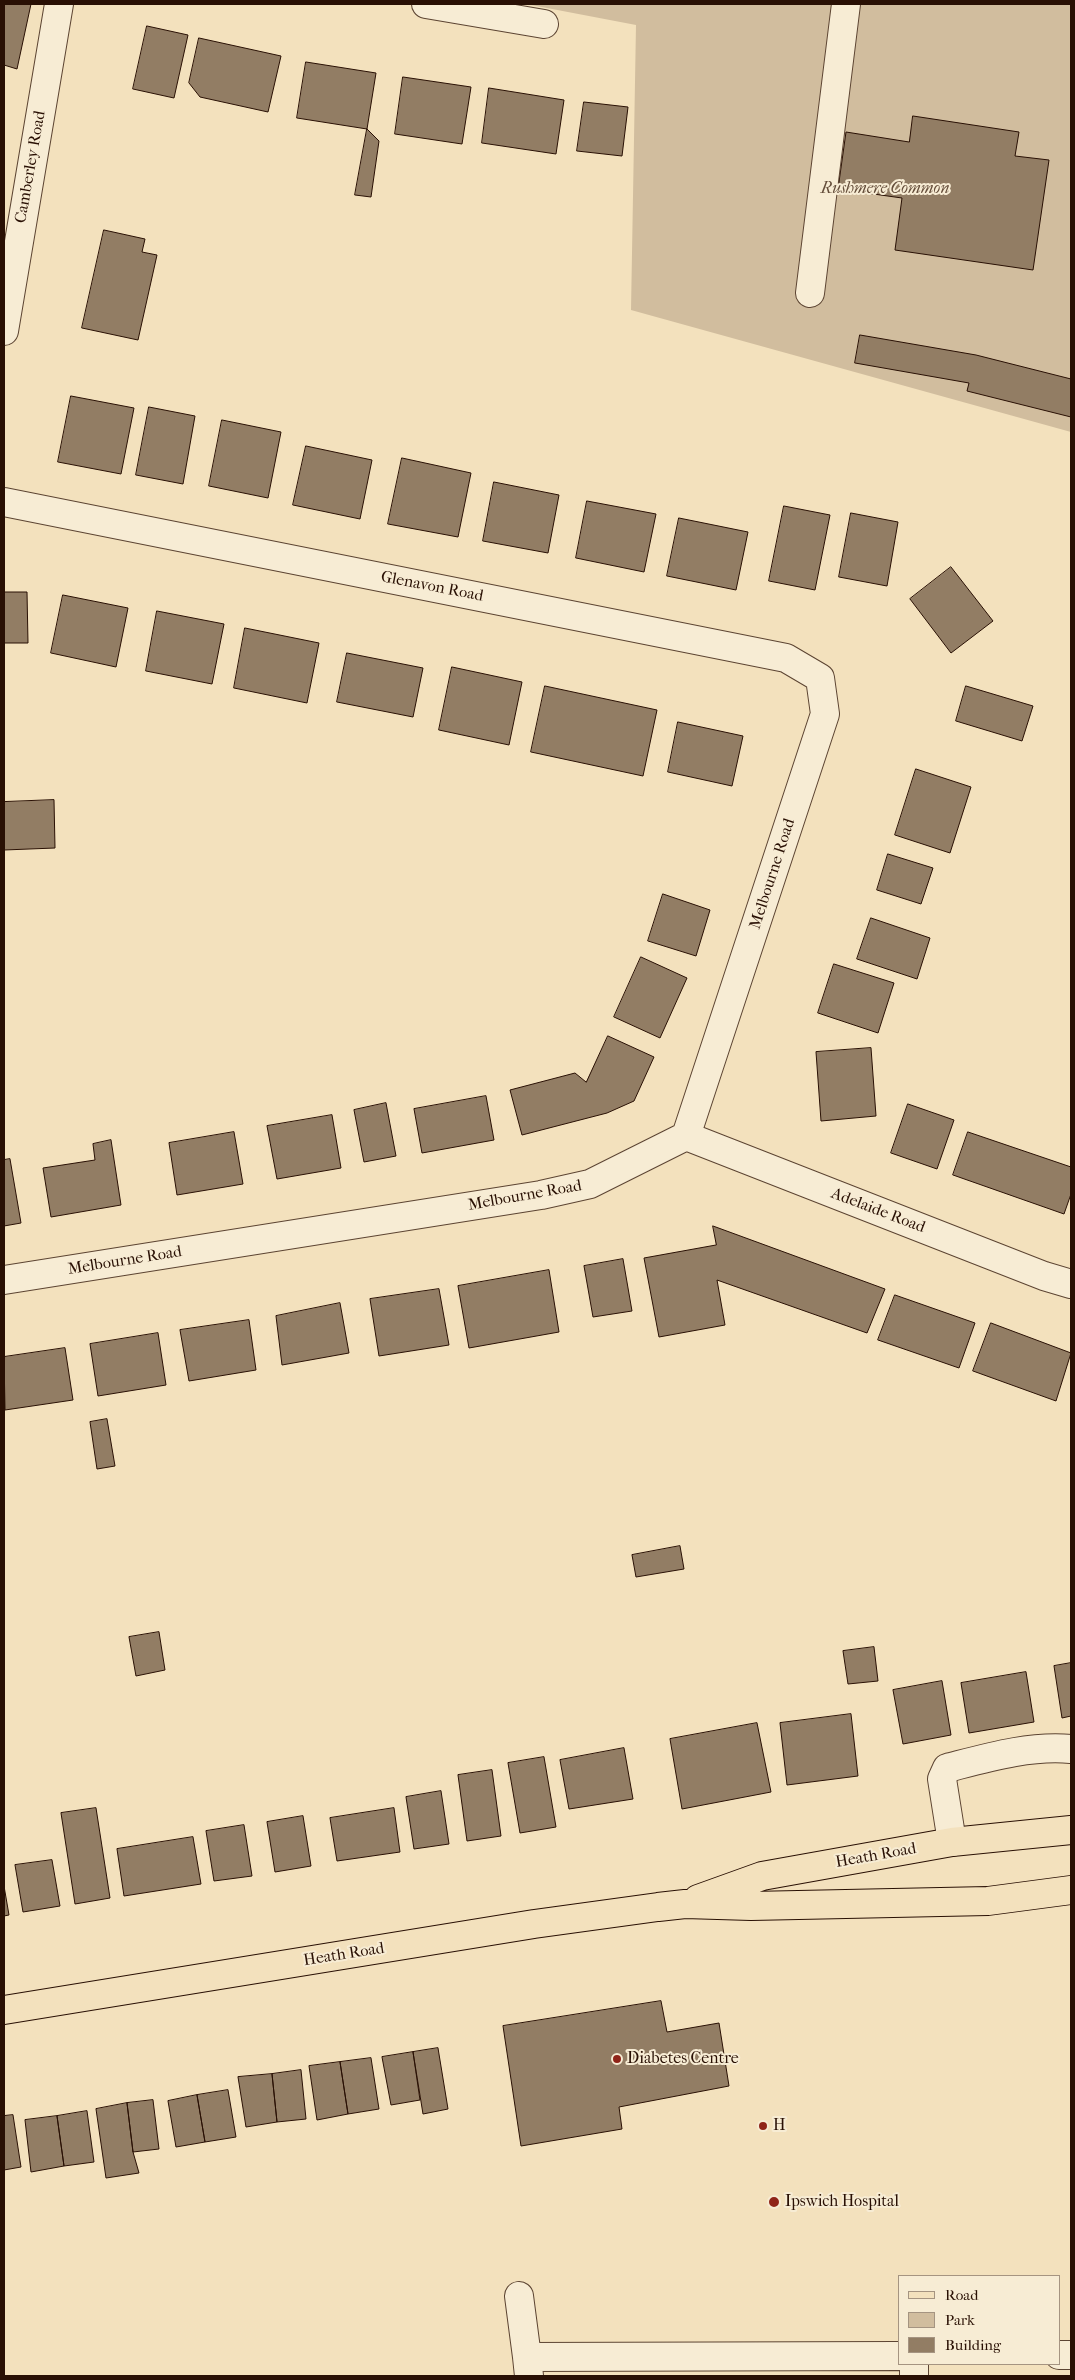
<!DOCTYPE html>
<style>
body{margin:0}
#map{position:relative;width:1075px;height:2380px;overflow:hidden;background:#f3e1bd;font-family:"IM FELL French Canon",serif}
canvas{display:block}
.frame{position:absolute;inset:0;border:5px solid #291004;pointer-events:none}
.legend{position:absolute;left:898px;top:2275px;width:162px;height:90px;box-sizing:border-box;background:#f7ecd4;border:1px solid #a59481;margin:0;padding:6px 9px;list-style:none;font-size:15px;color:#291004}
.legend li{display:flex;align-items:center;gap:10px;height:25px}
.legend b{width:25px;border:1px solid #a59481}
</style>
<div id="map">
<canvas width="1075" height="2380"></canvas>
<div class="frame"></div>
<ul class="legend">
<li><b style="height:6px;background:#f3e1bd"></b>Road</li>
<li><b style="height:14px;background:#d1bd9e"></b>Park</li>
<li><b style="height:14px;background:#927d64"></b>Building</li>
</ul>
</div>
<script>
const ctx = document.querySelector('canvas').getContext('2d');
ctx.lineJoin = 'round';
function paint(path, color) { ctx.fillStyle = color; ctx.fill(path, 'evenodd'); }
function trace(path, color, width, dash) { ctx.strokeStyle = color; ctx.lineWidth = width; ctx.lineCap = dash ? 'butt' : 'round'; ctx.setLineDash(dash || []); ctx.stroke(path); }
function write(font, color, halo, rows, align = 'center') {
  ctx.font = font + ' "IM FELL French Canon",serif'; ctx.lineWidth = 4; ctx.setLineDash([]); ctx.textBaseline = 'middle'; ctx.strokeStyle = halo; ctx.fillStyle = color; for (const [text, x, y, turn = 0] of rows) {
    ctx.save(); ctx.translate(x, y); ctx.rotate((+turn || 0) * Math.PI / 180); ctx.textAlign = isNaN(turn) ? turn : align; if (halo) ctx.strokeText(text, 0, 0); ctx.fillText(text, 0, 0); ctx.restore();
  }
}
const green = new Path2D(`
 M526 4H1071V432L631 310 636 25Z`);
const building = new Path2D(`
 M4 4H31L17 69 4 65Z
 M147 26 188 35 174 98 133 89Z
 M199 38 281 56 268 112 200 97 189 83Z
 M306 62 376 73 367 129 297 118Z
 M403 77 471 87 462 144 395 134Z
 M489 88 564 100 556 154 482 143Z
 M584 102 628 107 622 156 577 151Z
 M913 116 1019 132 1015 156 1049 160 1033 270 895 250 902 198 838 189 846 132 909 142Z
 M367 129 379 141 371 197 355 195Z
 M104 230 145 239 142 252 157 255 138 340 82 328Z
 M860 335 976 355 1071 379V417L967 391 969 383 855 363Z
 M71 396 134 408 121 474 58 462Z
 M149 407 195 416 183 484 136 475Z
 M222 420 281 432 268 498 209 486Z
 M306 446 372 460 360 519 293 505Z
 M402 458 471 473 458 537 388 524Z
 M494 482 559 495 548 553 483 541Z
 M587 501 656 514 644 572 576 558Z
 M784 506 830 515 815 590 769 581Z
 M851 513 898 522 887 586 839 577Z
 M679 518 748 532 736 590 667 576Z
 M951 567 993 621 951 653 910 599Z
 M4 592H27L28 643H4Z
 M63 595 128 608 116 667 51 653Z
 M157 611 224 624 212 684 146 671Z
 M245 628 319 643 307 703 234 688Z
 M347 653 423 668 413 717 337 702Z
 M452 667 522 682 509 745 439 730Z
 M545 686 657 710 643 776 531 752Z
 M966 686 1033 706 1022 741 956 721Z
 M678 722 743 736 732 786 668 772Z
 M916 769 971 787 950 853 895 835Z
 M54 800 55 848 4 850V802Z
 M888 854 933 868 921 904 877 890Z
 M663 894 710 910 696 956 648 941Z
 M871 918 930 938 917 979 857 959Z
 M641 957 687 978 660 1038 614 1017Z
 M834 964 894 983 878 1033 818 1013Z
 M608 1036 654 1057 634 1101 607 1113 522 1135 510 1090 575 1073 586 1082Z
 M871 1048 876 1116 821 1121 816 1052Z
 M486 1096 494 1140 422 1153 414 1109Z
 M386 1103 396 1156 364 1162 354 1110Z
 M908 1104 954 1120 937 1169 891 1153Z
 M332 1115 341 1168 277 1179 267 1126Z
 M234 1132 243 1184 177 1195 169 1143Z
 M968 1132 1071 1167V1194L1064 1214 953 1175Z
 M111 1140 121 1205 51 1217 43 1168 95 1160 93 1144Z
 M10 1159 21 1223 4 1226V1160Z
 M713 1226 885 1289 867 1333 717 1280 725 1325 659 1337 644 1258 716 1245Z
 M623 1259 632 1311 593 1317 584 1266Z
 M549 1270 559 1332 469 1348 458 1286Z
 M439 1289 449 1345 379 1356 370 1299Z
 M895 1295 975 1323 959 1368 878 1340Z
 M340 1303 349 1353 282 1365 276 1316Z
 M249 1320 256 1370 189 1381 180 1330Z
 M991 1323 1071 1353 1056 1401 973 1371Z
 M158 1333 166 1385 98 1396 90 1344Z
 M65 1348 73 1400 5 1410 4 1357Z
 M107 1419 115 1466 97 1469 90 1422Z
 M680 1546 684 1569 636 1577 632 1555Z
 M159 1632 165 1670 136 1676 129 1637Z
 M874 1647 878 1681 848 1684 843 1651Z
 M1071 1663V1716L1062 1718 1054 1666Z
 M1026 1672 1034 1722 969 1733 961 1683Z
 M942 1681 951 1735 903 1744 893 1690Z
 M851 1714 858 1776 787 1785 780 1723Z
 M757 1723 771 1792 682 1809 670 1739Z
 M624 1748 633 1799 569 1809 560 1760Z
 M544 1757 556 1827 520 1833 508 1763Z
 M492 1770 501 1836 467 1841 458 1775Z
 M441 1791 449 1844 414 1849 406 1797Z
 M96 1808 110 1898 75 1904 61 1813Z
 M394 1808 400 1852 337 1861 330 1818Z
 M303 1816 311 1866 275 1872 267 1822Z
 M244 1825 252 1876 214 1881 206 1831Z
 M193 1837 201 1884 124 1896 117 1849Z
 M52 1860 60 1906 23 1912 15 1865Z
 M4 1886 9 1915 4 1916Z
 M661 2001 667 2032 719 2023 729 2086 619 2107 622 2129 521 2146 503 2026Z
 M438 2048 448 2109 423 2114 413 2052Z
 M413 2052 420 2100 391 2105 382 2057Z
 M371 2058 379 2109 348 2114 340 2062Z
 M340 2062 348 2114 317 2120 309 2066Z
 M301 2070 306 2119 277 2122 272 2074Z
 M272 2074 277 2122 246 2127 238 2077Z
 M228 2090 236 2137 205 2142 197 2095Z
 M197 2095 205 2142 176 2147 168 2101Z
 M153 2100 159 2149 133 2152 127 2103Z
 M127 2103 133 2152 139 2173 106 2178 96 2109Z
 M87 2111 94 2162 64 2166 57 2116Z
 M13 2115 21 2167 4 2170V2116Z
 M57 2116 64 2166 31 2172 25 2120Z`);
const minor = new Path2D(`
 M426 4 544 24
 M810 293 846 4
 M4 331 59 4
 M4 502 786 658 820 678 825 714 686 1136 590 1184 541 1195 4 1280
 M686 1136 1044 1276 1071 1284
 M952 1842 942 1779 947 1768C986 1758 1030 1745 1071 1749
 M519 2296 527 2357
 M1059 2355H1071
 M529 2376 527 2357 899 2356
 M914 2376V2364`);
const major = new Path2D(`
 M698 1899 762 1876 952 1842 1071 1830
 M4 2010 534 1924 658 1907 685 1904 751 1906 988 1901 1071 1890`);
const markers = [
 [617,2059,5,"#8f2418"],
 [763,2126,5,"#8f2418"],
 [774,2202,6,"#8f2418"]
];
const streetNames = [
 ["Camberley Road",31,167,-80],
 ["Glenavon Road",432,587,11],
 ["Melbourne Road",773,874,-72],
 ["Melbourne Road",525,1196,-10],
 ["Adelaide Road",878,1211,21],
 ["Melbourne Road",125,1261,-9],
 ["Heath Road",876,1856,-10],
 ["Heath Road",344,1955,-9]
];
const parkNames = [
 ["Rushmere Common",885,189]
];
const poiNames = [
 ["Diabetes Centre",627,2059],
 ["H",773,2126],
 ["Ipswich Hospital",785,2202]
];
paint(green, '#d1bd9e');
paint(building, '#927d64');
trace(building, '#291004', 1);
trace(minor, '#5c4432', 30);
trace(major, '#291004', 30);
trace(minor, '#f7ecd4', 28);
trace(major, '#f3e1bd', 28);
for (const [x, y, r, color] of markers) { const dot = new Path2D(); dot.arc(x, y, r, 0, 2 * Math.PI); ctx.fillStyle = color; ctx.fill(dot); trace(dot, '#f7ecd4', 2); }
write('16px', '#291004', '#f7ecd4', streetNames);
write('italic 16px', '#644d3a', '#f7ecd4', parkNames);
write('16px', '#291004', '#f7ecd4', poiNames, 'left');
</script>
